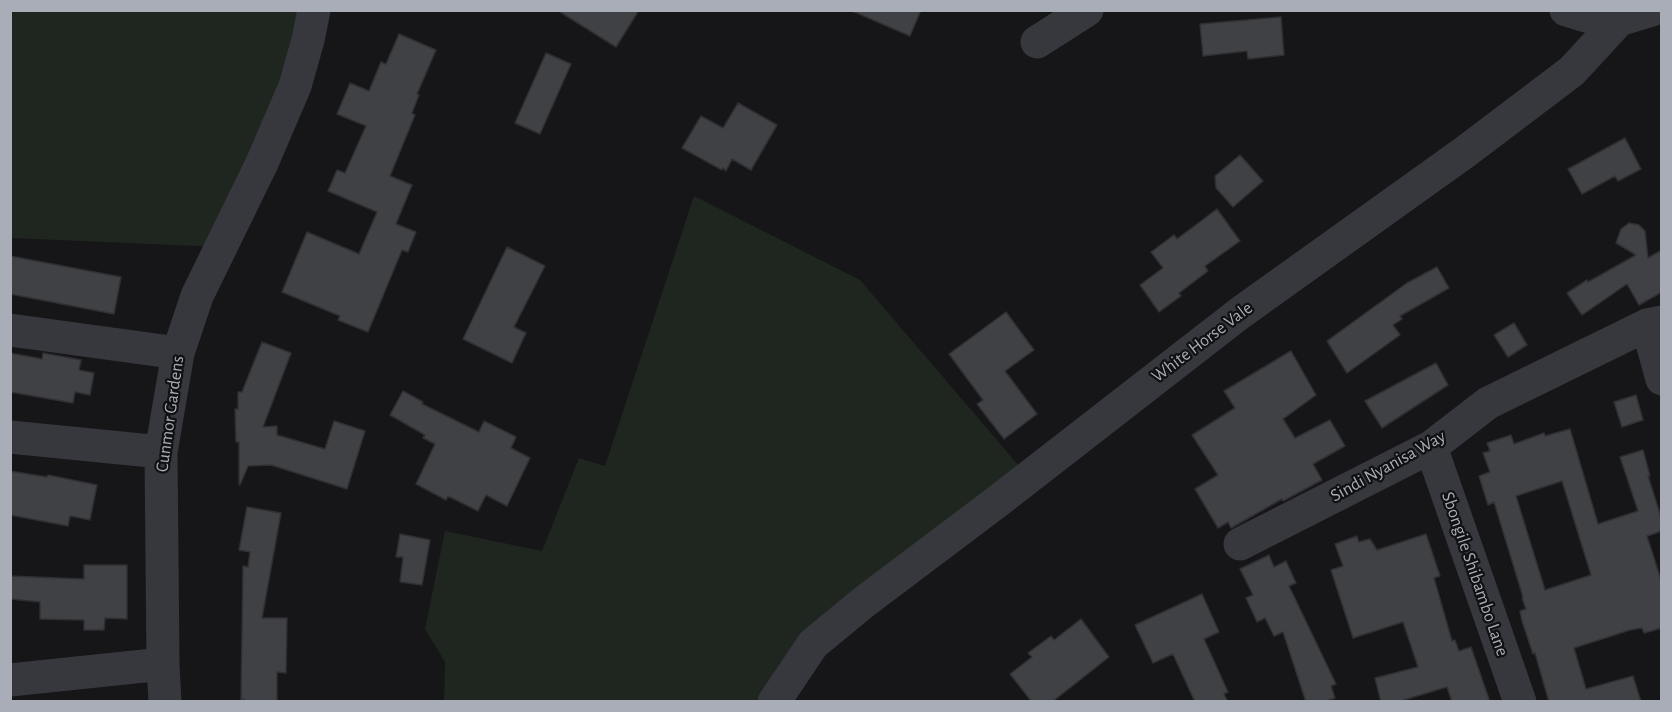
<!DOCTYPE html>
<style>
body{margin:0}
#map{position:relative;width:1672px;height:712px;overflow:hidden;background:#161618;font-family:"Alegreya Sans",sans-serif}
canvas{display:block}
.frame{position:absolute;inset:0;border:12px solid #a8adb8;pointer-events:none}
</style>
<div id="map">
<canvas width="1672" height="712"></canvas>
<div class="frame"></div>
</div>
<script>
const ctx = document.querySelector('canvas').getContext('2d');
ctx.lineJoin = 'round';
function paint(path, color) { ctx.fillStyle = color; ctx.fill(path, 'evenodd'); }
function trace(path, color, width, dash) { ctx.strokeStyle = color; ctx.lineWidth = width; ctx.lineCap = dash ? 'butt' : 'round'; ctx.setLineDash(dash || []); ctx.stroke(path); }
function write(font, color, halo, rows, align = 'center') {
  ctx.font = font + ' "Alegreya Sans",sans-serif'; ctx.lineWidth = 4.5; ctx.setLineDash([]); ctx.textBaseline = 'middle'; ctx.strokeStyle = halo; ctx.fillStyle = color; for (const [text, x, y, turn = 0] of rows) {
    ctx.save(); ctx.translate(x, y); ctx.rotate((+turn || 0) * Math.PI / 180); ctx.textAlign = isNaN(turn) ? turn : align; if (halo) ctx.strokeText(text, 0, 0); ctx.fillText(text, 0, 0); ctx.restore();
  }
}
const green = new Path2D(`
 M11 11H313L221 247 11 238Z
 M694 196 860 280 1020 467 771 701H444L445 662 425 629 445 531 542 551 579 458 605 466Z`);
const building = new Path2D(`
 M557 10H639L616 47Z
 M850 10H921L910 36Z
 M1281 17 1284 55 1248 59 1247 51 1203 56 1200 24Z
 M399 34 436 50 417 94 419 95 412 113 415 115 390 176 412 185 396 224 416 232 408 252 402 250 368 332 338 320 340 316 282 292 307 232 359 254 377 212 328 191 337 170 345 173 366 126 337 114 350 83 369 91 381 62 386 64Z
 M546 53 571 64 540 134 515 123Z
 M738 103 777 125 751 170 732 159 726 171 723 168 722 170 682 148 701 116 723 128Z
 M1625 138 1641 169 1618 181 1615 176 1582 194 1568 169Z
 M1240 155 1263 181 1233 207 1216 188 1215 176Z
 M1217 209 1240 241 1205 266 1208 271 1179 293 1181 296 1159 312 1140 285 1163 268 1151 252 1174 235 1177 239Z
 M1629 223 1639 225 1645 231 1648 258 1662 250V292L1639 305 1627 284 1582 315 1567 293 1587 280 1588 282 1636 255 1616 243 1621 229Z
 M507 247 545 266 514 327 526 333 512 363 463 339Z
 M10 256 121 277 114 314 10 294Z
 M1437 267 1449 288 1400 316 1402 319 1393 325 1400 335 1347 373 1327 341 1407 283Z
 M1006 312 1034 350 1005 371 1037 414 1004 439 977 404 983 400 949 354Z
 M1514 323 1527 345 1508 357 1494 335Z
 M262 342 291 353 263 427 277 426V435L325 449 334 421 365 431 347 489 271 465 248 466 240 485 239 484V442H236L235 409H238V392H242Z
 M1291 351 1316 395 1283 419 1295 438 1330 420 1345 446 1313 464 1322 480 1283 501 1282 499 1231 528 1228 522 1218 528 1195 489 1218 475 1192 435 1235 408 1224 391Z
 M10 353 42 359 43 353 81 360 79 370 94 373 90 395 75 392 73 403 10 392Z
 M1436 363 1448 385 1382 428 1365 401Z
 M403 391 423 402 422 404 479 432 484 421 516 437 511 448 530 458 507 506 486 495 478 511 448 496 446 500 416 484 435 444 423 438 425 435 390 415Z
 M1636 395 1643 420 1622 427 1614 402Z
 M1570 429 1598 524 1638 511 1620 457 1643 450 1650 476H1648L1662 520V531L1647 536 1662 583V628L1644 633 1642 628 1630 630 1574 648 1586 689 1633 676 1641 702H1549L1535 653 1533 654 1522 621 1520 611 1526 609 1522 598 1523 597 1494 502 1488 505 1479 476 1490 472 1483 453 1490 451 1487 443 1511 435 1514 444 1544 433 1545 436ZM1562 481 1591 575 1545 590 1516 496Z
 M10 471 47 477 48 475 97 485 90 520 70 516 68 526 10 515Z
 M247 507 281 513 262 618H287L286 673 277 672V702H244V699L241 700 243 566 248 567 250 552 239 550Z
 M400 534 430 540 422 585 400 582 403 557H396Z
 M1426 534 1440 576 1434 578 1452 641 1455 640 1459 651 1471 647 1490 702H1452L1447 687 1397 702H1381L1375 678 1418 667 1403 622 1353 638 1331 570 1343 566 1335 544 1357 536 1359 542 1370 539 1377 550Z
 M1269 555 1274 567 1286 561 1296 583 1289 586 1336 684 1331 686 1335 698 1323 702H1306L1283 632 1274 636 1265 618 1257 622 1246 598 1253 595 1240 569Z
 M84 565H127V619L105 618 104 630H84V620L40 619V602L10 599V576L84 579Z
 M1202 594 1219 632 1204 639 1228 692 1224 694 1228 702H1195L1173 654 1153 663 1135 625Z
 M1081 619 1109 657 1052 702H1032L1010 674 1032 657 1028 653 1051 636 1054 640Z`);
const minor = new Path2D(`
 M1566 10 1586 16 1619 20
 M1037 42 1087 10
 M1647 325 1662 379
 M10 330 178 353
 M10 437 161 452
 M1431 447 1520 702
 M1240 544 1431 447 1488 403 1647 325 1662 322
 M10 680 163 664
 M165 702 163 664 161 452 178 353 197 296 262 163 295 86 308 40 314 10
 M774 702 813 644 864 602 998 501 1240 313 1465 152 1572 71 1619 20 1652 10`);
const streetNames = [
 ["White Horse Vale",1202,342,-37],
 ["Cunmor Gardens",170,414,-82],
 ["Sindi Nyanisa Way",1388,466,-29],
 ["Sbongile Shibambo Lane",1475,574,71]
];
paint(green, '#1e261f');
paint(building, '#404145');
trace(building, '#303034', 1.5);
trace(minor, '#37383d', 33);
write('18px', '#a8adb8', '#111113', streetNames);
</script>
